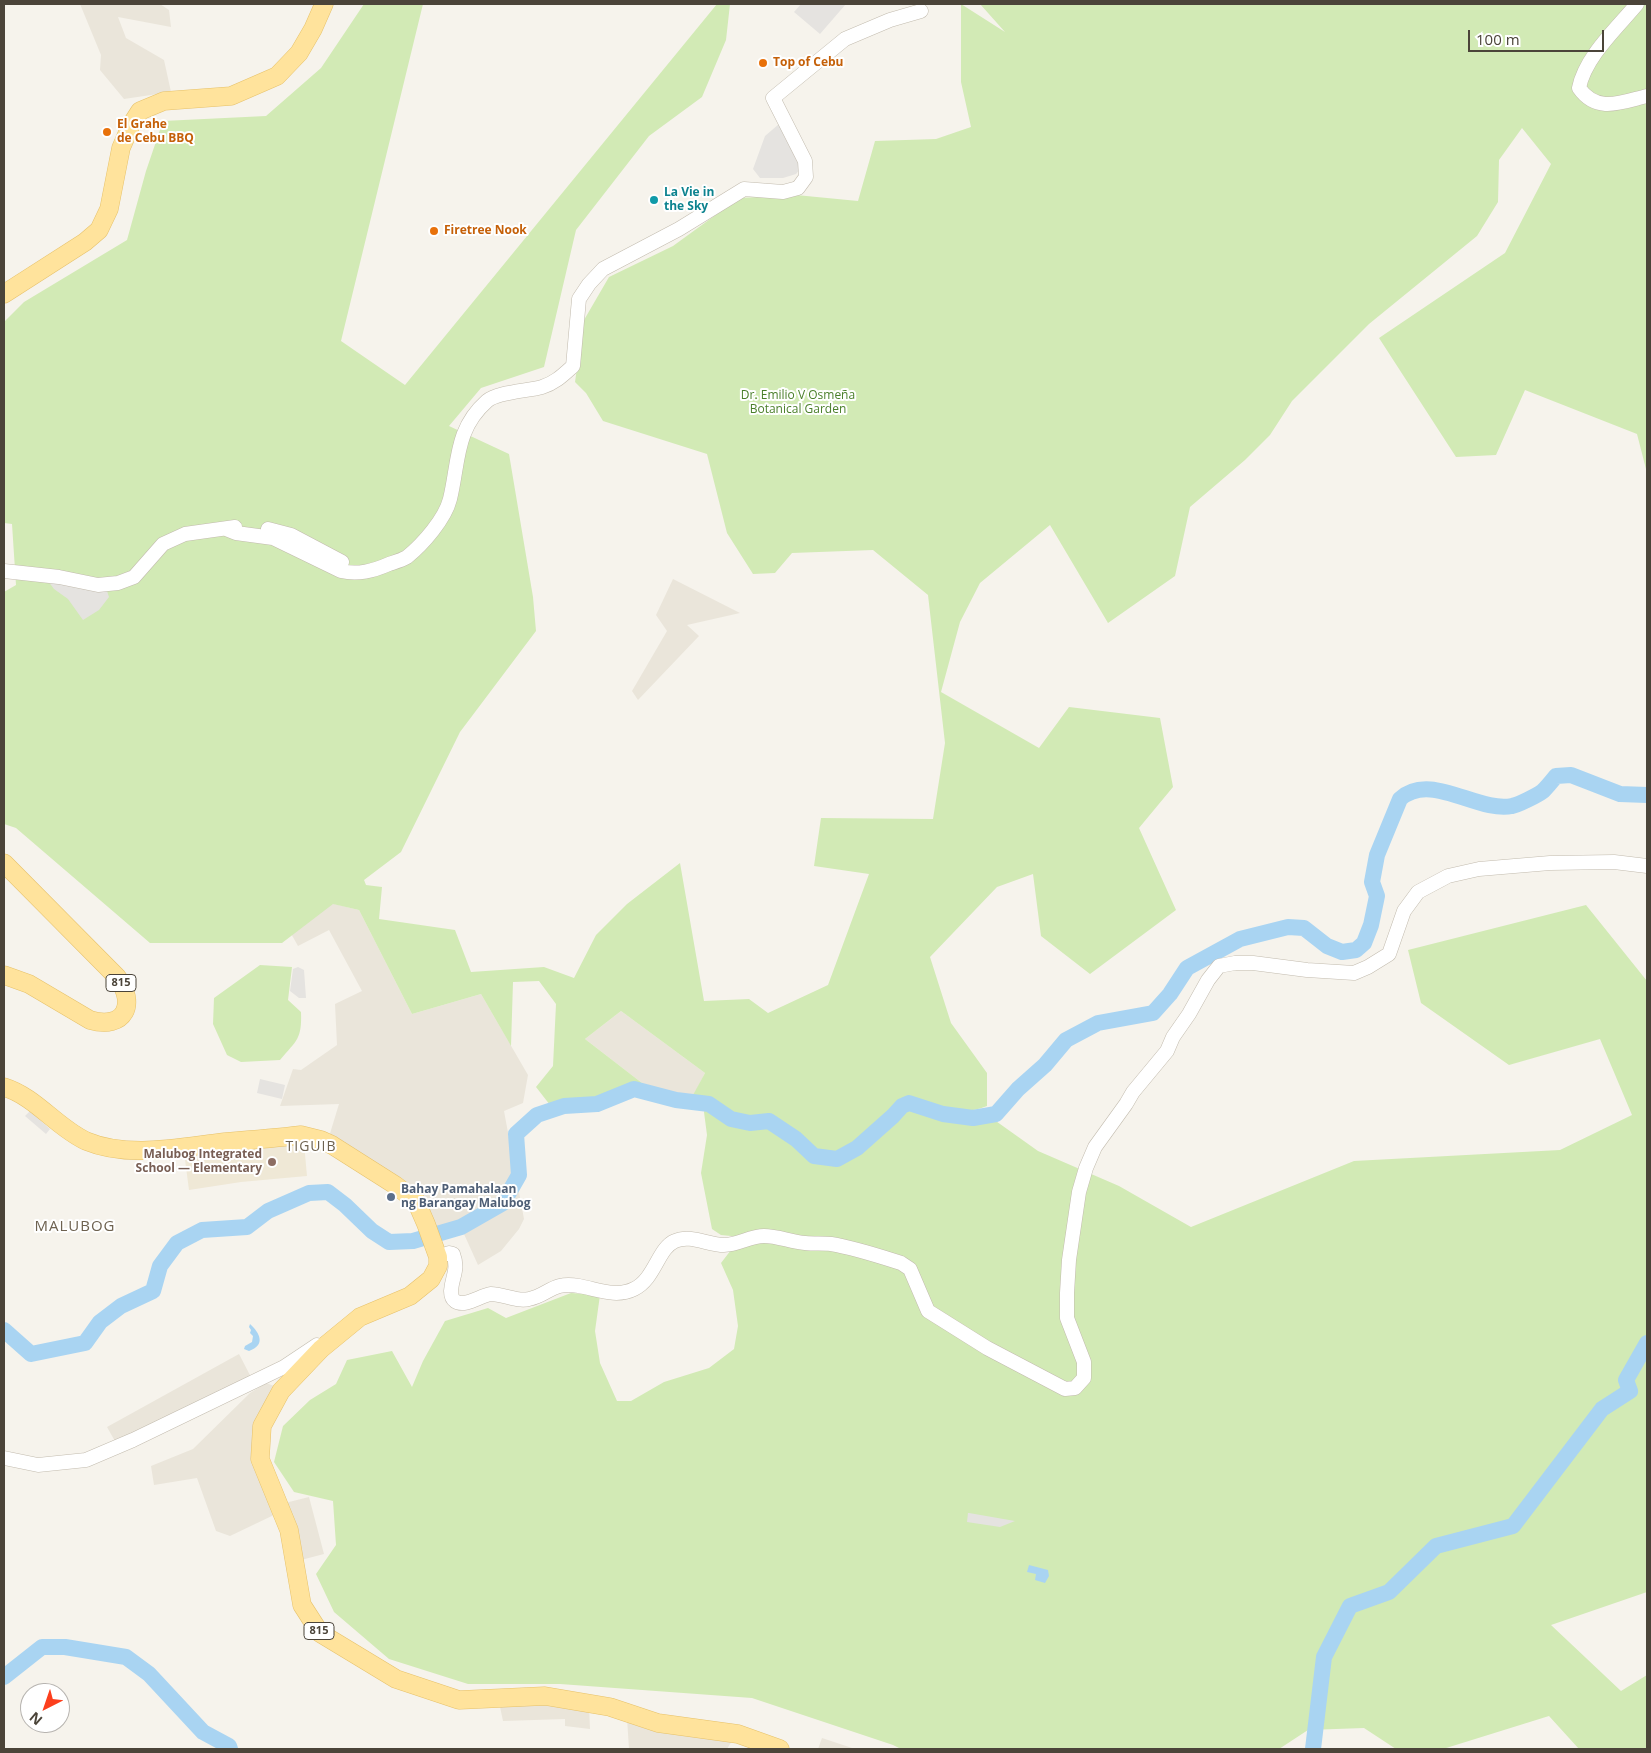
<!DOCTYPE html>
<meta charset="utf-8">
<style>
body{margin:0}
#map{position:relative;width:1651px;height:1753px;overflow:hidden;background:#f6f3ec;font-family:"Open Sans",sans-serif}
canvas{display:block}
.frame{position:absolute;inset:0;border:5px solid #4b4439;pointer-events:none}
.north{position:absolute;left:20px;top:1683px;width:50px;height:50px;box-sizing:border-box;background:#fff;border:1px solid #b7b4b0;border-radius:50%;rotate:221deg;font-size:14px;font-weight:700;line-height:20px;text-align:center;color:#4b4439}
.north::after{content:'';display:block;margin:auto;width:18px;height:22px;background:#fc3f1d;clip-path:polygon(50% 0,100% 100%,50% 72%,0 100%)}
.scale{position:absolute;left:1468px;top:30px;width:136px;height:22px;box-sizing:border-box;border:2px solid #4b4439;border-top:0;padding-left:6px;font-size:15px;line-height:18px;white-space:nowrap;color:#4b4439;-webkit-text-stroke:4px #fff;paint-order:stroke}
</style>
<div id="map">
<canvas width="1651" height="1753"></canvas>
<div class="frame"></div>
<div class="north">N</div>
<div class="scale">100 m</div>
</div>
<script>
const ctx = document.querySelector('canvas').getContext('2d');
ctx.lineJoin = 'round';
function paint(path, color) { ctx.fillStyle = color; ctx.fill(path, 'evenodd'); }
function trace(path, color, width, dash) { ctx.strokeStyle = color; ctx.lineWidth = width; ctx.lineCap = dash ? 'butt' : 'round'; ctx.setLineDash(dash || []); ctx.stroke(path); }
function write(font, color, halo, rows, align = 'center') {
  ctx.font = font + ' "Open Sans",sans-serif'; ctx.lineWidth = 4; ctx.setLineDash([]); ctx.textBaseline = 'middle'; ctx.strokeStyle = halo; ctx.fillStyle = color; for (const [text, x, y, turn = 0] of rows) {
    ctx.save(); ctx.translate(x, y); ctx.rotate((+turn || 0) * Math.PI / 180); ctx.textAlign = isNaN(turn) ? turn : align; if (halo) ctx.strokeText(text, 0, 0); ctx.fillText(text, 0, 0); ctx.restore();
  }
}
const residential = new Path2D(`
 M80 4H160L169 10 171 27 118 17 126 38 164 60 171 92 124 99 100 70 101 55Z
 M673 579 740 613 687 625 699 636 638 700 632 691 667 631 656 615Z
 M318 900 359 910 412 1014 481 994 528 1075 523 1103 504 1111 524 1219 519 1229 501 1251 478 1265 459 1223 432 1227 426 1215 328 1140 339 1104 280 1106 293 1069 301 1070 337 1045 335 1004 362 991 329 930 298 946 285 923Z
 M621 1011 705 1073 688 1106 657 1097 642 1083 585 1039Z
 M239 1354 252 1379 116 1443 107 1427Z
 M266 1383 277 1387 257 1426 276 1514 230 1536 216 1531 197 1478 154 1485 151 1466 193 1449 250 1393Z
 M309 1497 324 1554 301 1560 285 1503Z
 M499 1702 589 1706 590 1729 565 1726V1719L503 1721Z
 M627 1718 733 1739 727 1749H629Z
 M822 1738 855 1749H818Z`);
const education = new Path2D(`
 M304 1143 307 1176 241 1182 189 1190 184 1152Z`);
const green = new Path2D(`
 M364 4H423L341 341 405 385 717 4H730L726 40 702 97 649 136 576 230 544 367 481 388 449 426 509 454 533 597 536 631 460 732 401 852 364 880 366 885 382 887 379 919 455 930 471 972 544 967 574 978 596 935 627 904 680 863 704 1001 749 999 768 1013 828 985 869 874 814 866 821 818 933 819 945 743 928 595 873 550 792 553 775 573 753 574 727 533 707 454 603 421 586 393 575 382 584 320 609 277 673 246 739 198 796 195 858 201 875 141 936 139 971 127 961 82V4L1005 32 980 4H1647V473L1637 434 1525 390 1496 455 1456 457 1379 338 1505 253 1551 164 1522 128 1499 160 1498 202 1477 236 1369 324 1292 401 1270 435 1245 460 1190 507 1175 576 1108 623 1050 525 980 583 960 622 941 692 1039 748 1069 707 1160 718 1173 787 1139 828 1176 910 1090 974 1041 936 1033 874 997 887 930 957 951 1023 987 1073V1106C965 1115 949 1110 928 1103 922 1102 915 1098 909 1099 882 1104 850 1164 822 1154 811 1150 804 1138 796 1132 788 1126 779 1120 770 1115L751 1118 732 1113 709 1097 693 1095 705 1073 621 1011 585 1039 642 1083 598 1100 568 1099 550 1105 536 1087 553 1066 556 1004 539 981 513 982 511 1046 481 994 412 1014 359 910 333 904 282 943H150L16 828 4 824V592L16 585 12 524 4 523V322L24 302 127 240 146 171 163 121 266 116 321 68Z
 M1586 905 1647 981V1592L1551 1625 1621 1691 1647 1675V1749H1579L1549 1716 1443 1749H1396L1364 1728 1308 1730 1279 1749H901L893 1745 752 1698 560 1684H468L389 1659 334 1612 316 1574 336 1545 333 1501 294 1492 274 1462 283 1426 310 1400 336 1384 347 1360 392 1351 412 1387 423 1361 445 1321 488 1308 506 1318 571 1293 600 1295 595 1331 600 1363 617 1401H631L664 1382 709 1368 734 1349 738 1326 733 1290 721 1263 741 1237 721 1235 712 1229 701 1173 707 1135 704 1112 707 1106 731 1123 750 1129 769 1124 796 1144 813 1160 836 1163 859 1149 896 1119 903 1108 908 1105 941 1118 967 1120 993 1119 1038 1151 1119 1186 1191 1227 1354 1161 1560 1150 1632 1115 1600 1039 1509 1065 1421 1003 1408 950Z
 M260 965 292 967 288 1000 301 1012C302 1039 297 1040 280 1060L241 1062 227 1055 213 1024 214 998Z`);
const parking = new Path2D(`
 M801 4H846L820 34 794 12Z
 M779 124 801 168 796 174 783 178H760L753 169 765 136Z
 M48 581 107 591 109 597 99 610 83 620 68 599 54 589Z
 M298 967 304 970 306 998H299L290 991 293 969Z
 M260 1079 285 1085 282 1099 257 1093Z
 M30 1111 50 1129 46 1134 25 1116Z
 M968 1513H969L1015 1521 1000 1527 967 1522Z`);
const water = new Path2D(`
 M250 1324C260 1333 266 1345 249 1351L244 1349 245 1346 252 1342 253 1336 250 1333 251 1330 249 1327Z
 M1029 1565 1048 1570 1049 1576 1045 1583 1035 1580 1036 1574 1027 1572Z`);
const river = new Path2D(`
 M4 1330 31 1354 85 1343 100 1322 121 1306 153 1291 160 1266 177 1243 202 1230 247 1227 268 1211 309 1193 328 1192 345 1205 372 1231 389 1242 413 1241 461 1227 503 1203 519 1175 516 1134 537 1115 564 1106 597 1104 634 1089 676 1100 709 1104 731 1119 750 1123 769 1121 796 1139 814 1156 837 1159 857 1148 893 1116 902 1106 909 1103 943 1114 973 1118 996 1114 1018 1089 1045 1065 1066 1040 1098 1023 1153 1013 1170 994 1187 968 1240 939 1288 927 1304 928 1327 946 1342 952 1356 950 1364 943 1371 925 1377 896 1372 882 1377 855 1400 799C1430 771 1478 813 1512 806 1518 805 1538 795 1543 791 1548 786 1552 781 1556 776L1571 775 1620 794 1647 795
 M4 1677 42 1647H65L126 1657 149 1674 203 1732 229 1746 230 1749
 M1313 1749 1324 1657 1350 1606 1389 1592 1436 1546 1513 1526 1602 1409 1630 1391 1626 1380 1647 1343`);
const minor = new Path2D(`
 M1637 4C1617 28 1585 57 1579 88 1597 114 1622 102 1647 96
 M226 529 236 533 273 538 341 571C358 575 373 571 389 564 395 562 402 560 407 557 423 544 445 519 450 499 459 462 455 429 487 401 497 392 528 391 542 387 555 383 563 375 573 366L579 299 589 284 603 269 679 229 744 189 783 192 798 188 806 177 805 161 773 98 845 39 890 20 921 11
 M268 529 291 535 342 562
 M4 571 59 577 98 585 118 583 134 577 163 544 185 534 235 527
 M438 1257 449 1253 453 1254C459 1270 452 1276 451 1291 451 1295 452 1299 455 1301 465 1308 481 1295 491 1294 503 1294 517 1302 529 1299 549 1295 552 1281 579 1286 597 1289 616 1298 634 1289 655 1279 658 1248 675 1241 690 1234 708 1245 724 1245 738 1245 750 1236 764 1236 778 1236 791 1242 805 1243 814 1244 823 1243 831 1244 855 1248 879 1256 901 1263L910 1269 928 1311 987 1348 1065 1389 1075 1388 1084 1378V1362L1067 1318V1293L1069 1260 1079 1192 1086 1168 1095 1147 1126 1104 1133 1092 1167 1051 1173 1037 1189 1014 1208 980 1219 966 1235 963H1253L1307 970 1354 973 1368 967 1389 954 1404 911 1418 892 1448 876 1479 869 1550 863 1614 862 1647 866
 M4 1458 38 1465 86 1460 133 1440 284 1367 317 1345`);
const major = new Path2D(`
 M4 294 85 242 99 230 109 209 121 148 131 125 140 111 164 101 231 96 277 76 299 53 313 29 324 4
 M4 863 117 977C137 1004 125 1030 90 1020L29 984 4 975
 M4 1087C36 1097 56 1127 86 1141 129 1159 181 1147 225 1142 251 1140 276 1138 301 1135L321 1140 332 1145 395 1185 416 1201 426 1224 438 1257V1266L431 1279 410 1296 360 1317 321 1349 281 1391 262 1426 260 1459 289 1530 302 1605 320 1633 396 1679 459 1700 545 1696 610 1707 658 1723 738 1734 780 1749`);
const markers = [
 [763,63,5,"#e8710a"],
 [107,132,5,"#e8710a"],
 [654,200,5,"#0f9aa8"],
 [434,231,5,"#e8710a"],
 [272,1162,5,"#8d6e63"],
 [391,1197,5,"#5c6f8a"]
];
const shields = [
 [121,983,30],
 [319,1631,30]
];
const shieldNames = [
 ["815",121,983],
 ["815",319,1631]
];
const foodNames = [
 ["Top of Cebu",773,63],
 ["El Grahe",117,125],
 ["de Cebu BBQ",117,139],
 ["Firetree Nook",444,231]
];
const cultureNames = [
 ["La Vie in",664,193],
 ["the Sky",664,207]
];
const parkNames = [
 ["Dr. Emilio V Osmeña",798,396],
 ["Botanical Garden",798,410]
];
const educationNames = [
 ["Malubog Integrated",262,1155],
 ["School — Elementary",262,1169]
];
const serviceNames = [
 ["Bahay Pamahalaan",401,1190],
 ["ng Barangay Malubog",401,1204]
];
const neighbourhoodNames = [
 ["TIGUIB",311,1147]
];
const quarterNames = [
 ["MALUBOG",75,1227]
];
paint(residential, '#eae5da');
paint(education, '#efe8d6');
paint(green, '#d2eab5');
paint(parking, '#e5e3e0');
paint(water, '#a9d4f2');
trace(river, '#a9d4f2', 16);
trace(minor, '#c2bbae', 15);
trace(major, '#e6c16a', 19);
trace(minor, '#fff', 14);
trace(major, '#ffe39c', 18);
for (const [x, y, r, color] of markers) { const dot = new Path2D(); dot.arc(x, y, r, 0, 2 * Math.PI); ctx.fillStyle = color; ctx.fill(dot); trace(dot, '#fff', 2); }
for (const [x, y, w] of shields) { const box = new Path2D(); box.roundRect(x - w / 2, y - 8.5, w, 17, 4); ctx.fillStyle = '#fff'; ctx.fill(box); trace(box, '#4b4439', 1); }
write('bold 11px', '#4b4439', null, shieldNames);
write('bold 12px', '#c56008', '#fff', foodNames, 'left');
write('bold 12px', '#0d838f', '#fff', cultureNames, 'left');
write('12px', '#4a7f2a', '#fff', parkNames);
write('bold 12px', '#785e54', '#fff', educationNames, 'right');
write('bold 12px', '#4e5e75', '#fff', serviceNames, 'left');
ctx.letterSpacing = '1px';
write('14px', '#6e6250', '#fff', neighbourhoodNames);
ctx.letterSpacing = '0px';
ctx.letterSpacing = '1px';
write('15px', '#6e6250', '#fff', quarterNames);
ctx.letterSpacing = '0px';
</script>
